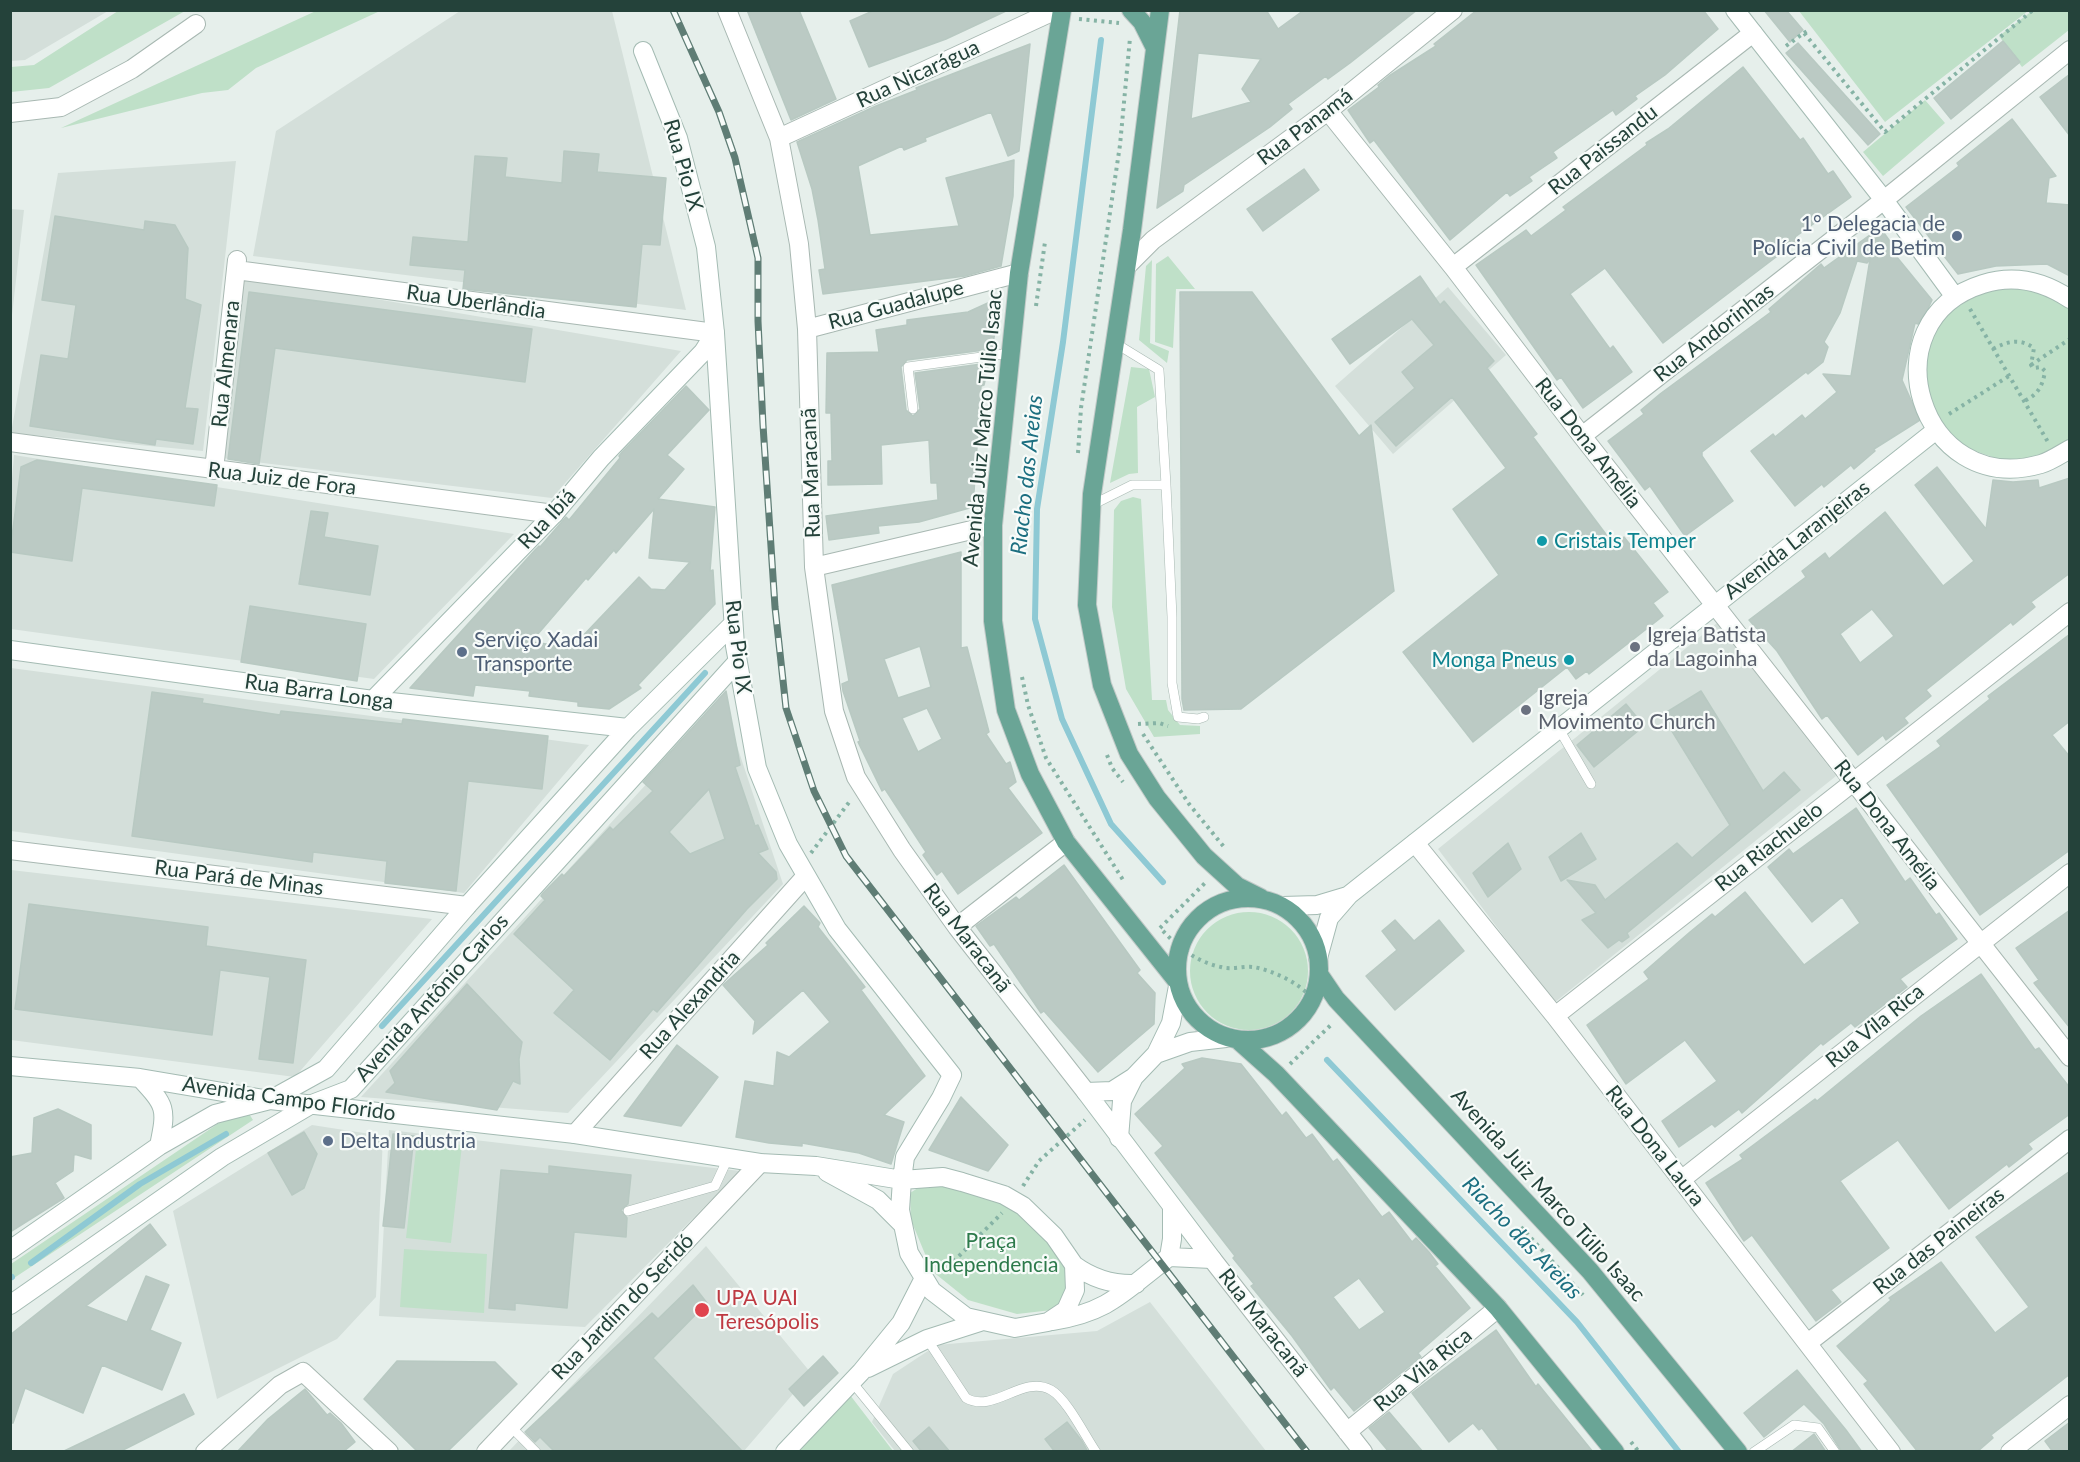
<!DOCTYPE html>
<meta charset="utf-8">
<style>
body{margin:0}
#map{position:relative;width:2080px;height:1462px;overflow:hidden;background:#e6efeb;font-family:Lato,sans-serif}
canvas{display:block}
.frame{position:absolute;inset:0;border:12px solid #24423a;pointer-events:none}
</style>
<div id="map">
<canvas width="2080" height="1462"></canvas>
<div class="frame"></div>
</div>
<script>
const ctx = document.querySelector('canvas').getContext('2d');
ctx.lineJoin = 'round';
function paint(path, color) { ctx.fillStyle = color; ctx.fill(path, 'evenodd'); }
function trace(path, color, width, dash) { ctx.strokeStyle = color; ctx.lineWidth = width; ctx.lineCap = dash ? 'butt' : 'round'; ctx.setLineDash(dash || []); ctx.stroke(path); }
function write(font, color, halo, rows, align = 'center') {
  ctx.font = font + ' Lato,sans-serif'; ctx.lineWidth = 4.5; ctx.setLineDash([]); ctx.textBaseline = 'middle'; ctx.strokeStyle = halo; ctx.fillStyle = color; for (const [text, x, y, turn = 0] of rows) {
    ctx.save(); ctx.translate(x, y); ctx.rotate((+turn || 0) * Math.PI / 180); ctx.textAlign = isNaN(turn) ? turn : align; if (halo) ctx.strokeText(text, 0, 0); ctx.fillText(text, 0, 0); ctx.restore();
  }
}
const built = new Path2D(`
 M11 10H108V11L25 60 11 61Z
 M460 11H612L686 310 253 256 276 131Z
 M236 161 203 451 11 433 58 173Z
 M11 209 24 210 11 324 10 209Z
 M241 276 681 351 552 498 222 458Z
 M1448 287 1506 355 1393 454 1335 386Z
 M14 455 514 534 374 679 11 629 10 502Z
 M1717 623 1836 776 1554 1003 1438 849Z
 M11 668 589 745 464 893 11 831Z
 M722 701 783 884 568 1113 361 1097Z
 M11 870 432 919 295 1077 11 1040Z
 M312 1125 383 1136 376 1297 337 1339 217 1399 173 1211Z
 M389 1130 740 1171 585 1327 379 1316Z
 M706 1246 811 1373 744 1451 508 1452Z
 M1150 1302 1266 1451H895L872 1422 893 1374 937 1345 1097 1331Z`);
const green = new Path2D(`
 M318 10 380 11 256 68 228 90 202 93 61 128Z
 M118 11H185L49 88 11 92V67L34 65Z
 M1799 11H2028L1885 122Z
 M2032 11H2069V30L2022 67 1999 36Z
 M1925 100 1945 123 1883 176 1863 152Z
 M1168 256 1195 289H1176L1173 348 1155 342 1156 264Z
 M1152 260 1150 343 1169 351 1167 363 1139 340 1146 266Z
 M1989 287 2045 290 2069 306V441L2040 459 2010 463 1955 444 1925 397 1928 341 1942 317Z
 M1131 367 1149 369 1155 397 1137 407 1138 473 1129 474 1110 483Z
 M1133 497 1141 499 1152 700H1166L1168 710 1180 725 1200 726V734L1154 737 1126 689 1112 607 1114 510 1121 501Z
 M1190 971a59 59 0 1 1 118 0a59 59 0 1 1-118 0Z
 M244 1106 253 1120 11 1280V1264Z
 M417 1140 462 1145 451 1243 406 1238Z
 M921 1186H968L1037 1223 1065 1265 1068 1298 1052 1310 1017 1314 968 1300 932 1271 911 1220 910 1193Z
 M404 1249 487 1254 484 1313 400 1307Z
 M850 1395 893 1451 795 1452Z`);
const stream = new Path2D(`
 M1101 40 1063 342 1037 509 1035 619 1062 719 1111 824 1163 882
 M382 1026 705 673
 M1327 1060 1577 1322 1679 1452
 M31 1263 140 1184 226 1134
 M10 1278 12 1277`);
const building = new Path2D(`
 M747 10H799L836 99 791 120Z
 M875 10H1006V11L946 39 869 67 850 21Z
 M1180 10H1266L1278 29 1304 10H1417L1350 63 1328 79 1326 76 1288 104 1292 109 1270 127 1184 185 1183 191 1157 208ZM1198 53 1261 59 1242 89 1251 102 1191 119Z
 M1477 10H1703L1718 29 1665 75 1635 96 1637 99 1616 115 1613 110 1553 152 1557 158 1529 177 1532 181 1510 196 1507 192 1450 240 1374 140 1370 143 1348 110 1379 87 1378 85 1389 76 1436 46 1434 44Z
 M1764 10H1786L1803 30 1790 42Z
 M2003 41 2020 62 1951 119 1934 98Z
 M1798 43 1880 134 1868 145 1786 53Z
 M1030 44 1019 151 1008 156 991 112 925 138 926 141 904 150 902 146 858 166 870 235 959 226 946 178 1014 160 1013 196 1001 266 965 276 823 294 819 270 825 269 818 220 812 189 797 142 876 106 917 90 916 88Z
 M1743 67 1800 140 1803 138 1828 174 1833 171 1851 197 1795 237 1797 241 1663 343 1605 268 1570 294 1610 349 1613 346 1632 372 1583 408 1561 377 1557 380 1476 265 1526 230 1531 236 1566 210 1563 207 1647 145 1646 143 1668 129Z
 M2070 74V136L2040 97Z
 M2012 119 2056 176 2049 178 2046 203 2070 205V276L2047 264 1996 266 1958 274 1906 207 1959 166 1957 163Z
 M564 151 599 154 597 172 666 178 660 245 642 244 636 307 463 289 465 270 410 265 413 237 468 242 475 156 507 158 505 177 562 183Z
 M1304 169 1319 190 1263 231 1247 209Z
 M55 216 144 230 145 221 175 225 188 248 185 299 201 305 185 408 198 409 193 444 156 439 155 445 30 426 41 355 68 359 76 305 42 300Z
 M1876 221 1881 228 1887 223 1888 225 1884 233 1899 254 1896 256 1932 300 1926 313 1918 324 1915 323 1902 380 1920 420 1874 449 1875 451 1854 469 1851 465 1824 487 1822 484 1795 506 1751 451 1773 434 1775 437 1802 415 1805 419 1837 392 1823 374 1851 376 1870 259 1867 263 1857 261 1840 313 1824 342 1828 347 1823 362 1808 374 1806 372 1702 452V456L1733 501 1685 536 1650 486 1645 490 1608 441 1644 414 1641 410 1660 394 1771 312 1769 309 1821 264 1824 268 1874 232Z
 M1420 276 1440 305 1444 301 1494 361 1487 368 1537 434 1533 437 1614 545 1624 537 1668 592 1653 603 1663 616 1589 674 1587 671 1576 679 1567 667 1473 742 1403 652 1499 575 1453 509 1506 468 1452 397 1396 446 1375 422 1415 388 1402 372 1434 345 1412 319 1350 364 1332 339Z
 M249 292 532 329 525 382 275 348 259 464 228 459Z
 M1180 292H1252L1359 436 1371 425 1394 591 1241 709 1184 710 1182 699Z
 M1001 297 992 349 907 360 901 367 906 410 913 416 920 409 915 373 989 363 984 385 981 386 973 507 919 522 878 526 879 533 829 540 826 516 938 500 937 483H931L929 440 881 445 882 484 828 485V461H832L831 413H826L827 353 879 352 876 330 907 325V320L968 312Z
 M686 386 709 410 667 455 684 469 658 499 715 507 710 571 713 570 715 604 638 685 641 688 609 709 578 706V702L529 696 530 691 475 685 473 696 410 688 535 550 539 546 540 547 566 517 569 520 620 458 619 456 622 452ZM654 509 649 558 690 562 665 590 651 589 639 577 578 641V648L531 642 586 578 588 580 614 550 616 553Z
 M37 460 217 485 214 506 82 488 72 561 10 552 21 467Z
 M1937 467 1986 529 1993 480 2013 482 2038 480 2039 488 2070 478V573L2031 602 2035 607 2013 625 2011 622 1926 690 1931 696 1904 718 1908 723 1886 740 1883 735 1858 755 1827 715 1822 719 1777 651 1749 620 1806 577 1802 571 1825 553 1829 559 1885 512 1943 586 1974 561 1915 485ZM1872 609 1894 636 1860 663 1840 634Z
 M311 511 328 513 324 537 378 546 370 595 299 584Z
 M961 552V648L967 647 989 732 986 734 1006 764 1010 762 1016 782 1008 788 1042 833 958 894 942 871 937 875 923 855 926 852 885 789 882 791 858 742 860 741 843 691 842 684 849 681 832 585ZM920 646 931 687 898 698 884 659ZM927 708 942 739 918 752 902 718Z
 M250 606 366 624 357 681 241 662Z
 M2070 634V721L2052 735 2070 757V850L1980 915 1887 785 1941 746 1937 741 1990 699 1988 696Z
 M726 691 740 765 735 767 755 826 758 825 768 849 758 853 776 872 777 879 747 909 657 1012 653 1009 610 1060 554 1013 574 990 514 934 545 900 541 896 543 893 562 874 564 876 610 827 613 830 653 791 643 782ZM709 789 725 839 690 854 669 832Z
 M1701 691 1763 791 1784 772 1800 790 1627 933 1629 937 1622 942 1619 940 1608 948 1582 920 1596 913 1567 880 1595 885 1605 900 1677 843 1692 858 1730 825 1662 715Z
 M152 692 203 699 202 703 280 715 281 711 402 724 403 719 548 736 542 789 468 781 456 891 385 883 387 861 313 852 312 862 132 836Z
 M1626 704 1644 726 1594 767 1577 745Z
 M1856 808 1905 882 1910 878 1936 915 1939 913 1957 939 1900 979 1907 987 1855 1027 1851 1023 1823 1045 1821 1043 1742 1113 1739 1109 1715 1127 1712 1124 1679 1147 1662 1121 1717 1081 1685 1040 1626 1084 1587 1025 1649 979 1644 972 1690 932 1712 914 1715 917 1745 892 1804 965 1860 923 1842 897 1812 922 1768 867 1789 849 1793 854Z
 M1581 833 1596 859 1561 881 1549 857Z
 M1508 843 1521 869 1488 897 1473 873Z
 M1064 865 1140 970 1137 973 1155 993 1154 1024 1098 1072 1044 1011 1041 1013 994 944 990 946 976 926 1016 897 1019 900Z
 M29 904 208 927 206 946 306 960 293 1063 259 1059 270 977 220 970 212 1035 15 1009Z
 M804 906 820 923 818 927 865 987 861 990 925 1076 884 1115 904 1122 891 1164 859 1153 802 1143V1146L769 1143 736 1137 745 1081 774 1086 777 1052 789 1057 830 1022 803 990 753 1034 755 1021 723 985 768 945 766 943Z
 M2070 910V1028L2034 983 2039 980 2016 948Z
 M1395 920 1414 941 1439 920 1464 951 1395 1010 1366 976 1397 950 1382 931Z
 M1981 974 2035 1050 2039 1048 2070 1088V1114L2028 1144 2032 1149 2009 1167 2007 1164 1949 1209 1898 1140 1840 1181 1889 1248 1831 1290 1841 1302 1816 1321 1752 1235 1744 1241 1706 1183 1743 1159 1740 1155 1815 1099 1817 1101 1921 1016Z
 M467 984 522 1042 519 1059 520 1084 513 1081 497 1110 386 1092 395 1083 390 1071Z
 M677 1045 718 1077 681 1126 624 1116Z
 M1202 1058 1241 1064 1282 1116 1286 1112 1306 1138 1312 1134 1333 1162 1337 1159 1382 1217 1389 1212 1412 1242 1416 1238 1429 1252 1438 1264 1435 1266 1470 1308 1418 1353 1421 1357 1354 1411 1334 1387 1331 1390 1292 1336 1251 1286 1254 1284 1233 1258 1235 1256 1155 1153 1163 1146 1135 1114 1185 1068 1182 1064ZM1359 1278 1385 1312 1359 1330 1333 1297Z
 M961 1097 1008 1145 988 1171 929 1150Z
 M58 1109 91 1125V1159L74 1154 73 1171 55 1183 64 1198 10 1232V1157L32 1153 34 1118Z
 M304 1132 317 1154 304 1188 292 1195 268 1153Z
 M393 1134 414 1136 404 1228 383 1226Z
 M549 1166 631 1175 628 1204 621 1210 627 1218 626 1237 574 1232 567 1308 515 1303V1310L489 1308 501 1170 549 1174Z
 M2070 1171V1374L1991 1435 1993 1438 1977 1452H1918L1864 1384 1868 1381 1837 1346 1891 1300 1889 1298 1941 1262 1995 1333 2029 1307 1976 1237Z
 M150 1224 166 1245 86 1306 127 1322 146 1276 169 1285 150 1330 181 1343 162 1390 102 1365 83 1413 25 1388 13 1423H10V1335Z
 M693 1285 707 1303 653 1358 743 1452H555L540 1437 535 1442 525 1432 652 1313 658 1319Z
 M1496 1330 1536 1387 1538 1384 1593 1452H1500L1482 1428 1479 1430 1473 1423 1449 1442 1412 1393Z
 M823 1356 838 1373 804 1406 789 1389Z
 M397 1361 495 1362 517 1384 447 1452H418L364 1399Z
 M1797 1370 1846 1430 1862 1452H1842L1824 1424 1804 1404 1764 1437 1744 1413Z
 M305 1389 327 1415 330 1413 341 1423 355 1442 343 1452H237L268 1419Z
 M184 1394 194 1414 133 1445 119 1452H62Z
 M1389 1412 1423 1452H1389L1369 1428Z
 M1067 1422 1082 1441 1088 1452H1055L1045 1439Z
 M2070 1422V1452H2053L2045 1441Z
 M929 1427 950 1452H922L913 1441Z
 M1814 1434 1826 1452H1791Z`);
const path = new Path2D(`
 M1079 19 1119 23
 M1804 33 1809 30
 M1786 46 1804 33 1885 132 2033 10
 M1036 306 1045 242
 M1970 309 2048 442
 M1993 349C2008 341 2020 338 2034 348L2031 365 2033 368 2041 367 2045 371C2043 385 2038 395 2024 401
 M2031 365 2070 339
 M1949 414 2009 376
 M1078 453 1081 408 1120 145 1130 38
 M1022 677 1028 705 1046 758 1125 883
 M1138 724 1159 723 1168 726
 M1143 734 1189 804 1224 847
 M1107 755 1112 768 1123 782
 M811 853 850 801
 M1160 928 1206 882
 M1163 931C1179 948 1197 962 1221 967 1231 970 1243 966 1253 967 1272 970 1297 982 1310 996
 M1290 1064 1333 1023
 M1023 1186 1039 1161 1085 1120
 M1521 1227 1583 1295
 M943 1272 1002 1213
 M1631 1442 1639 1452`);
const lane = new Path2D(`
 M1115 343 1159 370 1166 485
 M913 409 908 367 1011 353
 M1092 505 1132 485H1166L1172 617V683L1178 717 1198 719 1204 717
 M1559 729 1591 784
 M628 1211 715 1186 728 1158
 M927 1339 966 1398C994 1414 1023 1374 1051 1390 1067 1399 1085 1436 1096 1452
 M852 1382 909 1452
 M510 1426 536 1452
 M1754 1452 1794 1425 1818 1428 1835 1452`);
const street = new Path2D(`
 M727 10 779 138 799 244 807 329 814 567 834 711 856 777 902 850 957 927 1086 1092
 M1328 111 1453 267 1582 436 2070 1057
 M10 113 61 107 132 69 196 24
 M779 138 1056 10
 M1127 266 1153 240 1328 111 1453 10
 M1453 267 1753 33
 M236 270 715 333
 M807 329 1019 273
 M1582 436 1884 200 2070 50
 M10 442 554 514
 M214 470 237 260
 M814 567 993 525
 M1415 843 1555 1016 1891 1452
 M10 850 467 906
 M957 927 1066 842
 M1555 1016 2070 612
 M575 1134 805 877
 M1681 1180 2070 873
 M1212 1259 1363 1452
 M1809 1342 2070 1139
 M1347 1432 1498 1308
 M205 1452 280 1385 303 1372 389 1452
 M486 1452 760 1163
 M2010 1452 2070 1405`);
const secondary = new Path2D(`
 M1735 10 1884 200 1955 297
 M2070 299C2043 281 2014 274 1983 284 1866 320 1919 499 2041 464 2051 461 2061 454 2070 449
 M10 650 373 700 628 728
 M373 700 554 514 601 458 703 352 715 333
 M1283 906 1317 905 1347 896
 M1318 958 1329 918 1349 895 1935 431
 M1156 1054 1190 1042 1226 1038
 M10 1066 140 1078 270 1100 575 1134 760 1163 816 1166 902 1180 943 1177 962 1182 1004 1195 1023 1206 1054 1236 1074 1265 1075 1290 1066 1310 1048 1322 1015 1328 966 1317 932 1291 909 1253 900 1210 902 1180 905 1157 941 1098 952 1075 837 929 788 844 757 768 735 646 715 333 706 247 678 138 643 51
 M140 1078C166 1106 167 1108 159 1146
 M1086 1092 1212 1259
 M1086 1092 1112 1091 1134 1077 1156 1054 1171 1023 1178 986
 M1119 1138 1122 1101 1134 1077
 M827 1172 878 1200 901 1223
 M10 1250 159 1146 215 1114 270 1100 326 1069 467 906 628 728 733 624
 M1169 1257 1172 1239V1207
 M1169 1257 1212 1259
 M1074 1265C1093 1279 1112 1285 1136 1284
 M10 1305 222 1157 312 1104 351 1089 737 662
 M1052 1321C1110 1312 1124 1291 1169 1257
 M868 1368 927 1339 980 1322
 M785 1452 861 1372 901 1323 923 1280`);
const primary = new Path2D(`
 M1062 10 1019 273 993 525V621L1006 710 1030 774 1066 842 1176 980
 M1131 10 1142 22 1154 46
 M1160 10 1132 230 1092 494 1087 605 1102 685 1129 754 1157 798 1204 856 1237 886 1261 898
 M1177 969a71 71 0 1 1 142 0a71 71 0 1 1-142 0Z
 M1319 974 1336 999 1590 1271 1738 1452
 M1239 1041 1276 1074 1498 1308 1615 1452`);
const rail = new Path2D(`
 M673 10 719 112 735 158 758 258V321L763 425 775 607 786 708 814 791 846 856 1307 1452`);
const markers = [
 [1957,236,6,"#5c6f8a"],
 [1542,541,6,"#0f9aa8"],
 [1635,647,6,"#6b7280"],
 [462,652,6,"#5c6f8a"],
 [1569,660,6,"#0f9aa8"],
 [1526,710,6,"#6b7280"],
 [328,1141,6,"#5c6f8a"],
 [702,1310,8,"#e0444e"]
];
const streetNames = [
 ["Rua Nicarágua",918,74,-25],
 ["Rua Panamá",1305,127,-37],
 ["Rua Paissandu",1603,150,-38],
 ["Rua Pio IX",683,165,74],
 ["Rua Uberlândia",476,302,8],
 ["Rua Guadalupe",896,305,-15],
 ["Rua Andorinhas",1714,333,-38],
 ["Rua Almenara",226,364,-84],
 ["Avenida Juiz Marco Túlio Isaac",983,428,-85],
 ["Rua Dona Amélia",1588,443,52],
 ["Rua Maracanã",811,473,-92],
 ["Rua Juiz de Fora",282,479,7],
 ["Rua Ibiá",547,519,-47],
 ["Avenida Laranjeiras",1797,540,-38],
 ["Rua Pio IX",738,647,83],
 ["Rua Barra Longa",319,692,8],
 ["Rua Dona Amélia",1887,825,52],
 ["Rua Riachuelo",1769,847,-38],
 ["Rua Pará de Minas",239,878,7],
 ["Rua Maracanã",967,938,53],
 ["Avenida Antônio Carlos",432,998,-48],
 ["Rua Alexandria",690,1005,-48],
 ["Rua Vila Rica",1875,1026,-39],
 ["Avenida Campo Florido",289,1099,8],
 ["Rua Dona Laura",1655,1146,52],
 ["Avenida Juiz Marco Túlio Isaac",1548,1195,48],
 ["Rua das Paineiras",1939,1241,-38],
 ["Rua Jardim do Seridó",623,1307,-46],
 ["Rua Maracanã",1263,1323,52],
 ["Rua Vila Rica",1423,1370,-39]
];
const serviceNames = [
 ["1° Delegacia de",1945,224,"right"],
 ["Polícia Civil de Betim",1945,248,"right"],
 ["Serviço Xadai",474,640],
 ["Transporte",474,664],
 ["Delta Industria",340,1141]
];
const cultureNames = [
 ["Cristais Temper",1554,541],
 ["Monga Pneus",1557,660,"right"]
];
const worshipNames = [
 ["Igreja Batista",1647,635],
 ["da Lagoinha",1647,659],
 ["Igreja",1538,698],
 ["Movimento Church",1538,722]
];
const parkNames = [
 ["Praça",991,1241],
 ["Independencia",991,1265]
];
const healthNames = [
 ["UPA UAI",716,1298],
 ["Teresópolis",716,1322]
];
const waterNames = [
 ["Riacho das Areias",1027,475,-84],
 ["Riacho das Areias",1522,1238,46]
];
paint(built, '#d4dfda');
paint(green, '#bfe0c8');
trace(stream, '#8ec9d4', 6);
paint(building, '#bbcac4');
trace(building, '#b8c9c2', 1.5);
trace(lane, '#a8b8b2', 10);
trace(street, '#a8b8b2', 20);
trace(secondary, '#a4bbb3', 20);
trace(primary, '#c2cac8', 20);
trace(path, '#86b3a5', 4, [3, 4.5]);
trace(lane, '#fff', 9);
trace(street, '#fff', 18);
trace(secondary, '#fff', 18);
trace(primary, '#6aa596', 18);
trace(rail, '#5f7d75', 7);
trace(rail, '#f7fbf9', 4.5, [14]);
for (const [x, y, r, color] of markers) { const dot = new Path2D(); dot.arc(x, y, r, 0, 2 * Math.PI); ctx.fillStyle = color; ctx.fill(dot); trace(dot, '#f7fbf9', 2); }
write('21px', '#24423a', '#f7fbf9', streetNames);
write('21px', '#4e5e75', '#f7fbf9', serviceNames, 'left');
write('21px', '#0d838f', '#f7fbf9', cultureNames, 'left');
write('21px', '#5b616d', '#f7fbf9', worshipNames, 'left');
write('21px', '#2d7a4b', '#f7fbf9', parkNames);
write('21px', '#be3a42', '#f7fbf9', healthNames, 'left');
write('italic 22px', '#1c6f80', '#f7fbf9', waterNames);
</script>
